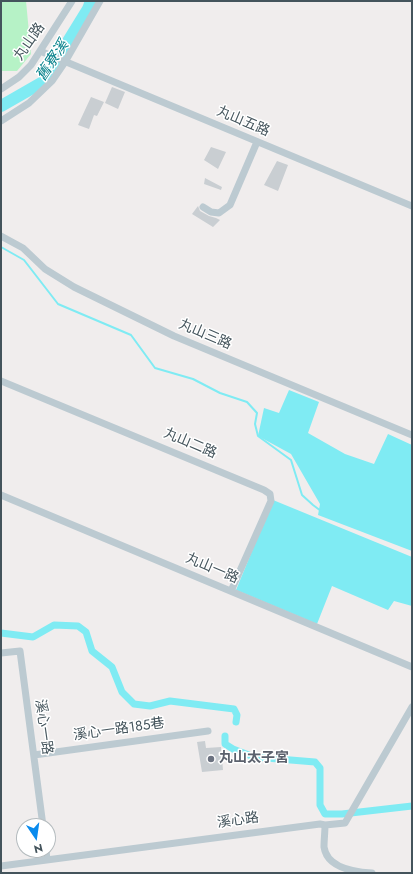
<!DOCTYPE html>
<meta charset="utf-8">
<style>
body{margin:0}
#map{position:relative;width:413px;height:874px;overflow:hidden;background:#f0eded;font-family:Jost,sans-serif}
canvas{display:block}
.frame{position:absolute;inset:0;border:2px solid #44545c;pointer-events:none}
.north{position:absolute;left:16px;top:818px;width:40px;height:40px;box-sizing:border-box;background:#fff;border:1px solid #b4bbbe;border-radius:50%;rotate:167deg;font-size:11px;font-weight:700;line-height:16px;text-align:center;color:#44545c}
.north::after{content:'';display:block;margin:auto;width:14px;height:18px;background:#098bee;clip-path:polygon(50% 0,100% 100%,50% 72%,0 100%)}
</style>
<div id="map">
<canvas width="413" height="874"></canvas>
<div class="frame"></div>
<div class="north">N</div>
</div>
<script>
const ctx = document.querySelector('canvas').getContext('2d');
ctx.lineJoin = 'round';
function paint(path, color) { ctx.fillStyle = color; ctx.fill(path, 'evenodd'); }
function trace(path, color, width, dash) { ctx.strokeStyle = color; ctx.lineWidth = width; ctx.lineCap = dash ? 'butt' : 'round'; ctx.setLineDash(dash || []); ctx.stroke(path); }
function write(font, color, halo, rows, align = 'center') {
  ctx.font = font + ' Jost,"Noto Sans TC",sans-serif'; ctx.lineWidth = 3; ctx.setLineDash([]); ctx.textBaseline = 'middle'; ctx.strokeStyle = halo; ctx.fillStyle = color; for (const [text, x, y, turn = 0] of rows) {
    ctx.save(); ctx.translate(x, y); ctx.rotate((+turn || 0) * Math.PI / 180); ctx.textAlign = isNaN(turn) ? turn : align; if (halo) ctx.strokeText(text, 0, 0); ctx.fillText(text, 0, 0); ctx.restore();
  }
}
const green = new Path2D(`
 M1 1H26L31 54 17 71H1Z`);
const water = new Path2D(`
 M289 390 319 402 308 433 345 454 374 464 388 434 412 445V551L318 515 320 504 291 454 258 436 264 408 279 413Z
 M273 500 412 557V606L394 601 388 610 332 586 317 624 236 590Z`);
const stream = new Path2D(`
 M1 247 24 260 58 304 131 335 155 368 193 379 220 393 247 402 257 413 255 424 258 436 291 460 302 495 313 505 321 511`);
const canal = new Path2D(`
 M1 633 33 637 54 625 78 626 86 632 92 651 112 667 122 692 134 704 150 706 170 701 234 709 237 715 236 722
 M225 736V744L233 749 254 757 315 762 320 768V805L325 814H342L412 806`);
const river = new Path2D(`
 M1 106 43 82 88 9 91 1`);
const building = new Path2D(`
 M112 87 125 92 118 109 105 103Z
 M91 97 104 102 97 116 94 115 89 129 78 125Z
 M211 147 226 152 218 169 204 160Z
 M277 161 288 165 278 191 264 185Z
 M205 178 222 187 221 190 204 184Z
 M198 206 200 211 209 216 216 218 220 220 213 227 192 214Z
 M205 741 206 748 221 747 223 770 202 772 197 742Z`);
const minor = new Path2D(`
 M40 51 412 206
 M1 89 19 77 31 65 72 1
 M1 121 29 103 52 81 65 62 100 1
 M203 207 211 212 219 213 230 205 257 142
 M1 236 23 248 45 269 74 287 174 336 412 435
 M1 381 264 490 270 494 271 501 231 591
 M1 495 412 667
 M1 653 20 651 43 826
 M34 755 208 731
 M325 825C325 832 324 840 324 847 327 868 354 872 372 873
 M46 850 47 860
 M1 866 320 824 325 825 345 823 412 707`);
const markers = [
 [211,759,4,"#6b7280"]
];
const streetNames = [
 ["丸山路",30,42,-55],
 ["丸山五路",243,122,23],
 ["丸山三路",205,335,23],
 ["丸山二路",190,444,23],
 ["丸山一路",212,569,23],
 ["溪心一路",43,727,82],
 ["溪心一路185巷",119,730,-8],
 ["溪心路",238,821,-8]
];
const worshipNames = [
 ["丸山太子宮",219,759]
];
const waterNames = [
 ["舊寮溪",53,61,-56]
];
paint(green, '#b6f2c6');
paint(water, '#7febf3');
trace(stream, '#7febf3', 2);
trace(canal, '#7febf3', 7);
trace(river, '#7febf3', 12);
paint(building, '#c9ced2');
trace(minor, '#bccad1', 7);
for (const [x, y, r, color] of markers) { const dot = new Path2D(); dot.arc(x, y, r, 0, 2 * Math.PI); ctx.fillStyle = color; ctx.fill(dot); trace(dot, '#fff', 1.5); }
write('14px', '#44545c', '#fff', streetNames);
write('bold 14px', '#5b616d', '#fff', worshipNames, 'left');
write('italic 15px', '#04808a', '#fff', waterNames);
</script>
